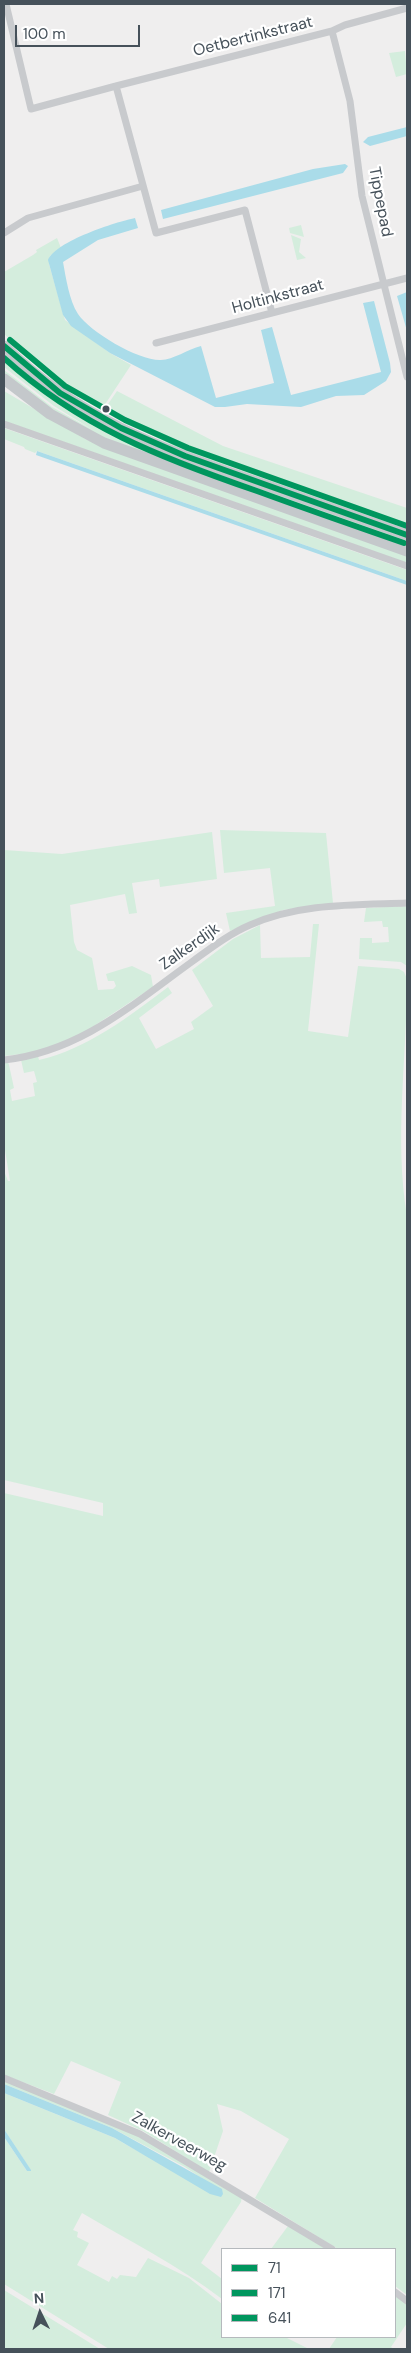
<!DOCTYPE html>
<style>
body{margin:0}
#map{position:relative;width:411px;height:2353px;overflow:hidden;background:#efeeee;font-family:"DM Sans",sans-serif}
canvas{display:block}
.frame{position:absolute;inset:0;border:5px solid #46515a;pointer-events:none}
.legend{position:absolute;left:221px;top:2248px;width:175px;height:90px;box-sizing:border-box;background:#fff;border:1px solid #b5b9bd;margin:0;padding:6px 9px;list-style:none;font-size:15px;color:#46515a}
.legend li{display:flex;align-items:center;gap:10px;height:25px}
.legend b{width:25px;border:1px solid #b5b9bd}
.north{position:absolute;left:15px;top:2288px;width:50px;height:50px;-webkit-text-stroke:4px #fff;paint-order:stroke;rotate:356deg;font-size:14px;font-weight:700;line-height:20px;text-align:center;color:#46515a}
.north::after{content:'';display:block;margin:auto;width:18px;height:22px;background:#46515a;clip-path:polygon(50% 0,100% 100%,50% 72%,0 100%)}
.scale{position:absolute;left:15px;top:25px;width:125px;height:22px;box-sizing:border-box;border:2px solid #46515a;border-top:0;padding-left:6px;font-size:15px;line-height:18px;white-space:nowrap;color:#46515a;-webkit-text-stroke:4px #fff;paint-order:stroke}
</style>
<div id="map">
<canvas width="411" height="2353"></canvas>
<div class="frame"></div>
<ul class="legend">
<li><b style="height:6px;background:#00965e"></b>71</li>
<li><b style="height:6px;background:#00965e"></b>171</li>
<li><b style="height:6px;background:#00965e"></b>641</li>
</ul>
<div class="north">N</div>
<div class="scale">100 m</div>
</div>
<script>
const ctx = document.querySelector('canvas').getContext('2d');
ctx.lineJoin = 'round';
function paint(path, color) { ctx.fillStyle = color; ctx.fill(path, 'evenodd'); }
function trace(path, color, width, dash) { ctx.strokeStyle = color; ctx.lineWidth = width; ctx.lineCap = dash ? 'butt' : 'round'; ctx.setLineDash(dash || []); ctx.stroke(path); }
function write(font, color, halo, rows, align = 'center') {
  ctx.font = font + ' "DM Sans",sans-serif'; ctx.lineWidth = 4.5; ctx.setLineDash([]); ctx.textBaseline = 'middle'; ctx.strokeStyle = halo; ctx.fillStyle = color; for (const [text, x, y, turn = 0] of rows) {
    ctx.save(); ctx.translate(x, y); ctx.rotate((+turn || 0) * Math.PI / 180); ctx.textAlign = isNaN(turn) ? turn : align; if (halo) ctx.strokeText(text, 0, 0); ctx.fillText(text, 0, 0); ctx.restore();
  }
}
const green = new Path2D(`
 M405 51 407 74 396 77 389 53Z
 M301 225 304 237 290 233 289 228Z
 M291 235 301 239 299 252 306 258 297 260Z
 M57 238 61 248 50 256 49 264 65 320 110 353 131 365 102 409 54 378 4 334V272L33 255 37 252 36 250Z
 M4 358 55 400 112 435 407 539V546L116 444 56 413 4 374V370L52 407 93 430 54 406 4 367Z
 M4 391 87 440 407 555V563L4 421Z
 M117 391 223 446 407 508V530L183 451 126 422 128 418 106 407Z
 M4 428 407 570V581L37 451 35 453 25 449 24 447 4 439Z
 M220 830 326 833 333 903 283 910 230 931 226 913 275 906 270 868 224 873Z
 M212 832 217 879 160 887 159 879 132 883 137 913 129 914 125 894 70 905 74 942 77 950 92 958 98 990 113 989 116 986 114 981H108L106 974 132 966 151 975 153 987 85 1032 39 1052 4 1056V850L62 854Z
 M407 906V966L401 962 359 959 360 938H372V943L389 942 388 927H383L382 921 364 922 366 908Z
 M313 924H319L308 1031 348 1037 358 966 399 969 404 972 407 979C407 1058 394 1138 407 1216V2295L395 2286V2249H338L255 2198 289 2139 241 2111 217 2104 223 2131 209 2172 143 2131 108 2115 121 2082 71 2061 54 2094 4 2075V1493L103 1516V1503L4 1480V1171L8 1181H10L4 1144V1062H8L9 1065 14 1088 10 1090 12 1101 35 1096 33 1083 37 1082 34 1071 24 1073 21 1060 38 1056 39 1060C87 1049 130 1016 168 987L172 993 139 1018 156 1049 194 1029 191 1022 213 1006 192 970 233 939 260 925 261 958 310 957Z
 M4 2081 135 2134 242 2196 241 2202 201 2263 222 2279V2299C178 2265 129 2241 82 2213L73 2230 78 2232 77 2237 89 2243 77 2265 109 2282 112 2276 117 2279 120 2275 136 2277 148 2258 189 2278 222 2304V2337H285L309 2349H109L4 2284V2137L27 2171H31L4 2129V2093L115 2138C144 2156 175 2169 207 2182L185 2167 112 2128 4 2084Z
 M288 2226 326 2249H271Z
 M4 2290 100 2349H4Z
 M395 2295 407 2304V2323L391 2347 394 2349H329L337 2337H395Z`);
const water = new Path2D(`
 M407 127V136L370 146 363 142 368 137Z
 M345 164 348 166 343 173 163 219 161 210 313 169Z
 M135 218 138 228 98 240 63 262C66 278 69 300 78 314 90 332 139 361 161 360 173 360 188 349 201 346L216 398 274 383 261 330 272 327 291 395 381 372 363 303 374 301 390 363 391 372 386 381 364 395 336 396 301 407 247 404 225 407H215L110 353 71 326 63 315 48 260C56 241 116 222 135 218Z
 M407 292V331L397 296Z
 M37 451 407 581V585L36 455Z
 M4 2084 112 2128 222 2189 223 2194 221 2197 210 2194 115 2138 4 2093Z
 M4 2129 31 2170V2171H27L4 2137Z`);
const street = new Path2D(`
 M6 4 31 109 116 86
 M332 31 350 101 362 196 407 377
 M4 233 28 218 143 186
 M272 313 245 210 156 233 116 86 332 31 345 25 407 8
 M156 343 407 278
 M4 424 407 566
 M4 1060C80 1052 133 1004 193 961 211 948 229 934 250 925 299 903 355 905 407 903
 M4 2078 140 2134 332 2249
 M395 2292 407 2301`);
const primary = new Path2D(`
 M4 346C77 418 159 448 254 481 305 499 356 517 407 535
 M4 379 50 414 104 443 407 551`);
const bus1 = new Path2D(`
 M4 346 60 393 121 428 185 456 407 535`);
const bus2 = new Path2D(`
 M4 358C80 427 161 458 257 491 306 509 355 526 404 543`);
const bus3 = new Path2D(`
 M10 340 65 386 125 420 188 448 407 526`);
const markers = [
 [106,409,4.5,"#46515a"]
];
const streetNames = [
 ["Oetbertinkstraat",253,37,-14],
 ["Tippepad",380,202,79],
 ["Holtinkstraat",278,297,-15],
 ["Zalkerdijk",190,947,-35],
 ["Zalkerveerweg",179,2142,29]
];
paint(green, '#d4eddd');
paint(water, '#aadce9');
trace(street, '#c8cacd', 7);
trace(primary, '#c4c8cb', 11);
trace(bus1, '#00965e', 6);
trace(bus2, '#00965e', 6);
trace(bus3, '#00965e', 6);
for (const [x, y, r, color] of markers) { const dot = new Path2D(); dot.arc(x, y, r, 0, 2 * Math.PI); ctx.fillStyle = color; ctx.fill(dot); trace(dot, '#fff', 2); }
write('16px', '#46515a', '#fff', streetNames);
</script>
